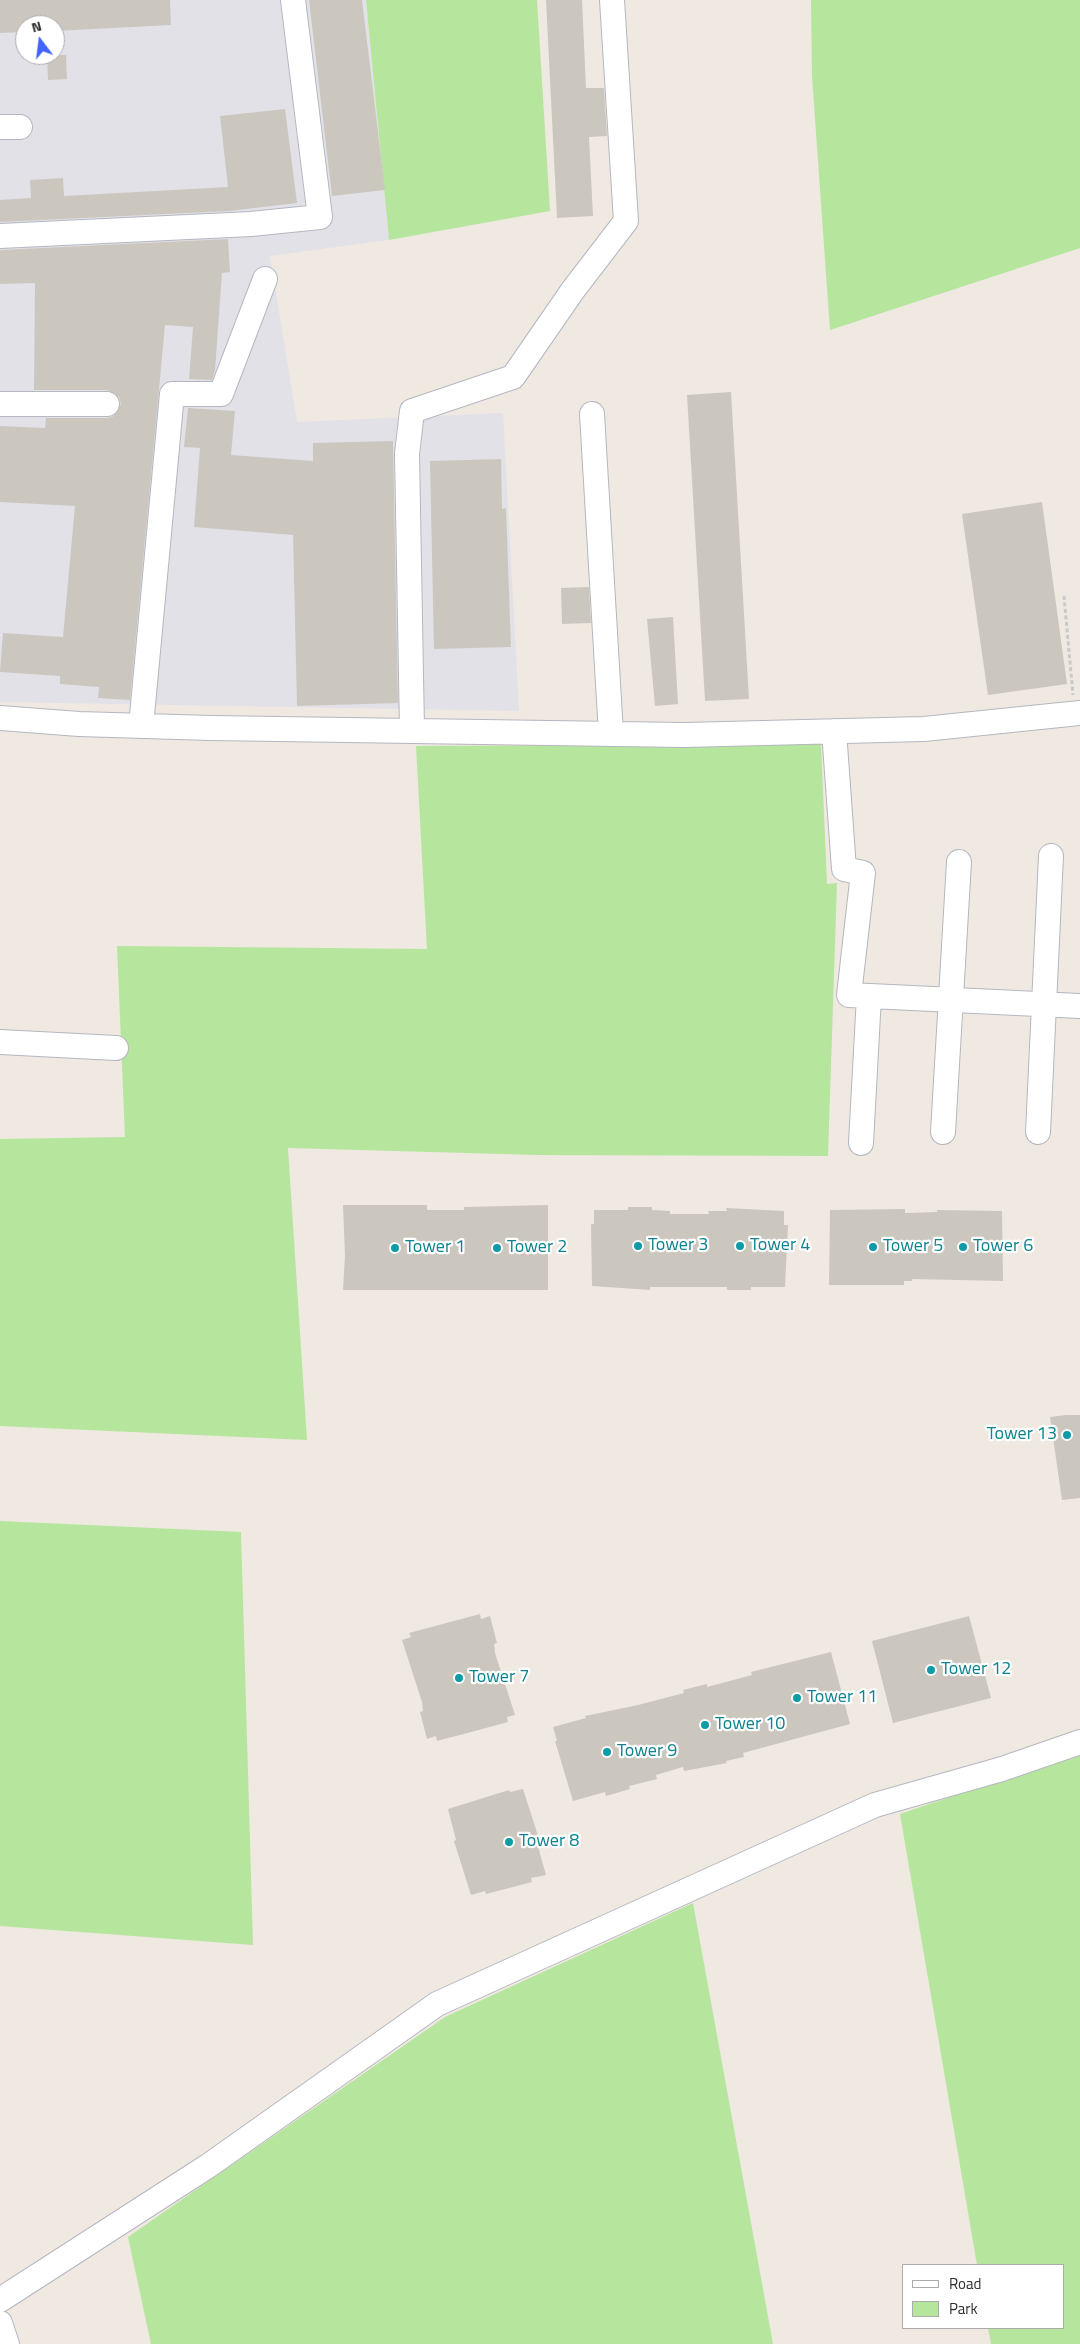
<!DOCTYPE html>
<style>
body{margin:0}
#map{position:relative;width:1080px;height:2344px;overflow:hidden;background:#efe9e1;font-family:"Titillium Web",sans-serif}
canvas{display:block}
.legend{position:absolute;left:902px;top:2264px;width:162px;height:65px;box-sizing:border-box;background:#fff;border:1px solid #ababab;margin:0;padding:6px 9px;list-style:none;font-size:15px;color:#2e2e2e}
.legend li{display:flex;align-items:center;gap:10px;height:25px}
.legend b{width:25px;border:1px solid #ababab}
.north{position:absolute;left:15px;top:15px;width:50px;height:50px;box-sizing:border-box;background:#fff;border:1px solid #ababab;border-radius:50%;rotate:345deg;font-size:14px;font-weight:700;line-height:20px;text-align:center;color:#2e2e2e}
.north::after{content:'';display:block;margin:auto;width:18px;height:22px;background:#4264fb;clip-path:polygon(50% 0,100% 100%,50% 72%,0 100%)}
</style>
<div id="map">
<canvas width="1080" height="2344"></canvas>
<ul class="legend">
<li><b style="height:6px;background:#fff"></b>Road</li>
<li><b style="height:14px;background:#b6e59e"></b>Park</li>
</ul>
<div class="north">N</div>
</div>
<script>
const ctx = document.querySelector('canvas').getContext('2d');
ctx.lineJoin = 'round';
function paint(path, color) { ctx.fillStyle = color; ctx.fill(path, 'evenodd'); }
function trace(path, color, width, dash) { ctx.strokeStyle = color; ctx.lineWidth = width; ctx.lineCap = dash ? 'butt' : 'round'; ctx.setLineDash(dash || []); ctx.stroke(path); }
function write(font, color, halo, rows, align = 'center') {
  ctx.font = font + ' "Titillium Web",sans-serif'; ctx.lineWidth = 4.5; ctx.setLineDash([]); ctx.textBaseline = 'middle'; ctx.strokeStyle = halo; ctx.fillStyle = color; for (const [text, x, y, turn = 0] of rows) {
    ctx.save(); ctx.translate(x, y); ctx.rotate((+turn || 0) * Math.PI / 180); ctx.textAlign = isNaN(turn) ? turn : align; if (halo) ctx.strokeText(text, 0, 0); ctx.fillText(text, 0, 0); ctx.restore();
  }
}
const industrial = new Path2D(`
 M0 0H366L389 240 270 256 297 422 503 413 519 711 0 702ZM25 25H55V55H25Z`);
const green = new Path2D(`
 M366 0H537L550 211 389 240Z
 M811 0H1080V248L830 330 812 76Z
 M821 744 827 884 837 883 828 1156 537 1155 288 1148 307 1440 0 1426V1139L125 1137 117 946 427 949 416 746Z
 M0 1521 241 1532 253 1945 0 1926Z
 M1080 1753V2344H991L988 2328H1064V2265H977L900 1814Z
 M693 1903 773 2344H151L128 2237 445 2017Z`);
const building = new Path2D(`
 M0 0H170L171 25 55 31V25H25V32L0 33Z
 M309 0H362L385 190 332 196Z
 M546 0H582L586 88H604L607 136 589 137 593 216 557 218Z
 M47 55H66L67 79 48 80Z
 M285 109 297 203 229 211 0 222V200L31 198 30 180 63 178 64 196 228 187 220 116Z
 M228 239 230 272 222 273 215 370 212 380 189 379 193 327 165 325 130 700 98 698 99 687 60 684V676L0 672 3 633 63 637 75 506 0 502V426L45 428 46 418H107L114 416 121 404 119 397 107 390H34L35 283 0 284V250Z
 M731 392 749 699 705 701 687 395Z
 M188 408 235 411 231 455 313 461V443L393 441 398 703 297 706 293 535 194 527 200 448 184 447Z
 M501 459 502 509 506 508 511 647 434 649 430 461Z
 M1042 502 1067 684 988 695 962 514Z
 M589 587 591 623 562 624 561 588Z
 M673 617 678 704 655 706 647 619Z
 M343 1205H427V1210H464V1207L548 1205V1290H343L345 1255Z
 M628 1207H652V1210L670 1211V1214H709L708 1211H727L726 1208 784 1211V1225H788L785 1287H751V1290H727V1287H650V1290L592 1286 591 1224H594V1210H628Z
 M905 1209V1213L937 1212V1210L1002 1211 1003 1281 912 1279V1281H904V1285H829L830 1210Z
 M1066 1415H1080V1498L1062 1500 1050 1417Z
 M480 1614 481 1619 490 1616 497 1643 494 1644 495 1653 515 1715 507 1717 508 1722 475 1731 437 1741 436 1736 427 1739 420 1712 423 1711 422 1702 402 1640 411 1637 409 1633Z
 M969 1616 991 1698 893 1723 872 1641Z
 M831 1652 850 1724 743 1753 744 1757 726 1761 727 1763 684 1771 683 1767 656 1775 657 1779 629 1786 630 1789 606 1796 605 1792 573 1801 555 1741H557L553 1727 586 1718 585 1716 638 1705 684 1693 683 1690 707 1684V1687L752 1675 751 1672Z
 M523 1789 540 1842 537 1843 546 1875 531 1878 532 1882 486 1894 485 1891 471 1895 454 1841 456 1840 448 1809 509 1790 510 1792Z`);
const path = new Path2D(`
 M1064 596 1073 695`);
const minor = new Path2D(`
 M0 127H20
 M0 236 251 224 320 217 293 0
 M0 404H107
 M592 414 611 734
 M0 718 79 724 211 728 684 735 924 729 1080 713
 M141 726 172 394H221L265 279
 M412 730 407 454 412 411 513 377 573 290 626 221 612 0
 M834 731 844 869 863 873 849 995 1080 1006
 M0 1042 116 1048
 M943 1132 959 862
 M1038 1132 1051 856
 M861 1143 869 996
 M0 2300 208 2166 437 2004 875 1805 1002 1769 1080 1742
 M0 2323 7 2344`);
const markers = [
 [638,1246,5,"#0f9aa8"],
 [740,1246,5,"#0f9aa8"],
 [873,1247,5,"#0f9aa8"],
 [963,1247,5,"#0f9aa8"],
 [395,1248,5,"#0f9aa8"],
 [497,1248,5,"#0f9aa8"],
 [1067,1435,5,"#0f9aa8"],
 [931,1670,5,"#0f9aa8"],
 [459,1678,5,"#0f9aa8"],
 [797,1698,5,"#0f9aa8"],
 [705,1725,5,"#0f9aa8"],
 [607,1752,5,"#0f9aa8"],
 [509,1842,5,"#0f9aa8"]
];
const cultureNames = [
 ["Tower 3",648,1246],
 ["Tower 4",750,1246],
 ["Tower 5",883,1247],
 ["Tower 6",973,1247],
 ["Tower 1",405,1248],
 ["Tower 2",507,1248],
 ["Tower 13",1057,1435,"right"],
 ["Tower 12",941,1670],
 ["Tower 7",469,1678],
 ["Tower 11",807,1698],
 ["Tower 10",715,1725],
 ["Tower 9",617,1752],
 ["Tower 8",519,1842]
];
paint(industrial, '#e3e1e8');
paint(green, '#b6e59e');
paint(building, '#cbc7bf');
trace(minor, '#b4b7c1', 26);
trace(path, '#c9c9c9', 3, [4, 2.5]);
trace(minor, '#fff', 24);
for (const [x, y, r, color] of markers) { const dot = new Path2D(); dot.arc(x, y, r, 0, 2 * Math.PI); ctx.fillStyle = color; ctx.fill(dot); trace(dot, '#fff', 2); }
write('18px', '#0d838f', '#fff', cultureNames, 'left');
</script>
